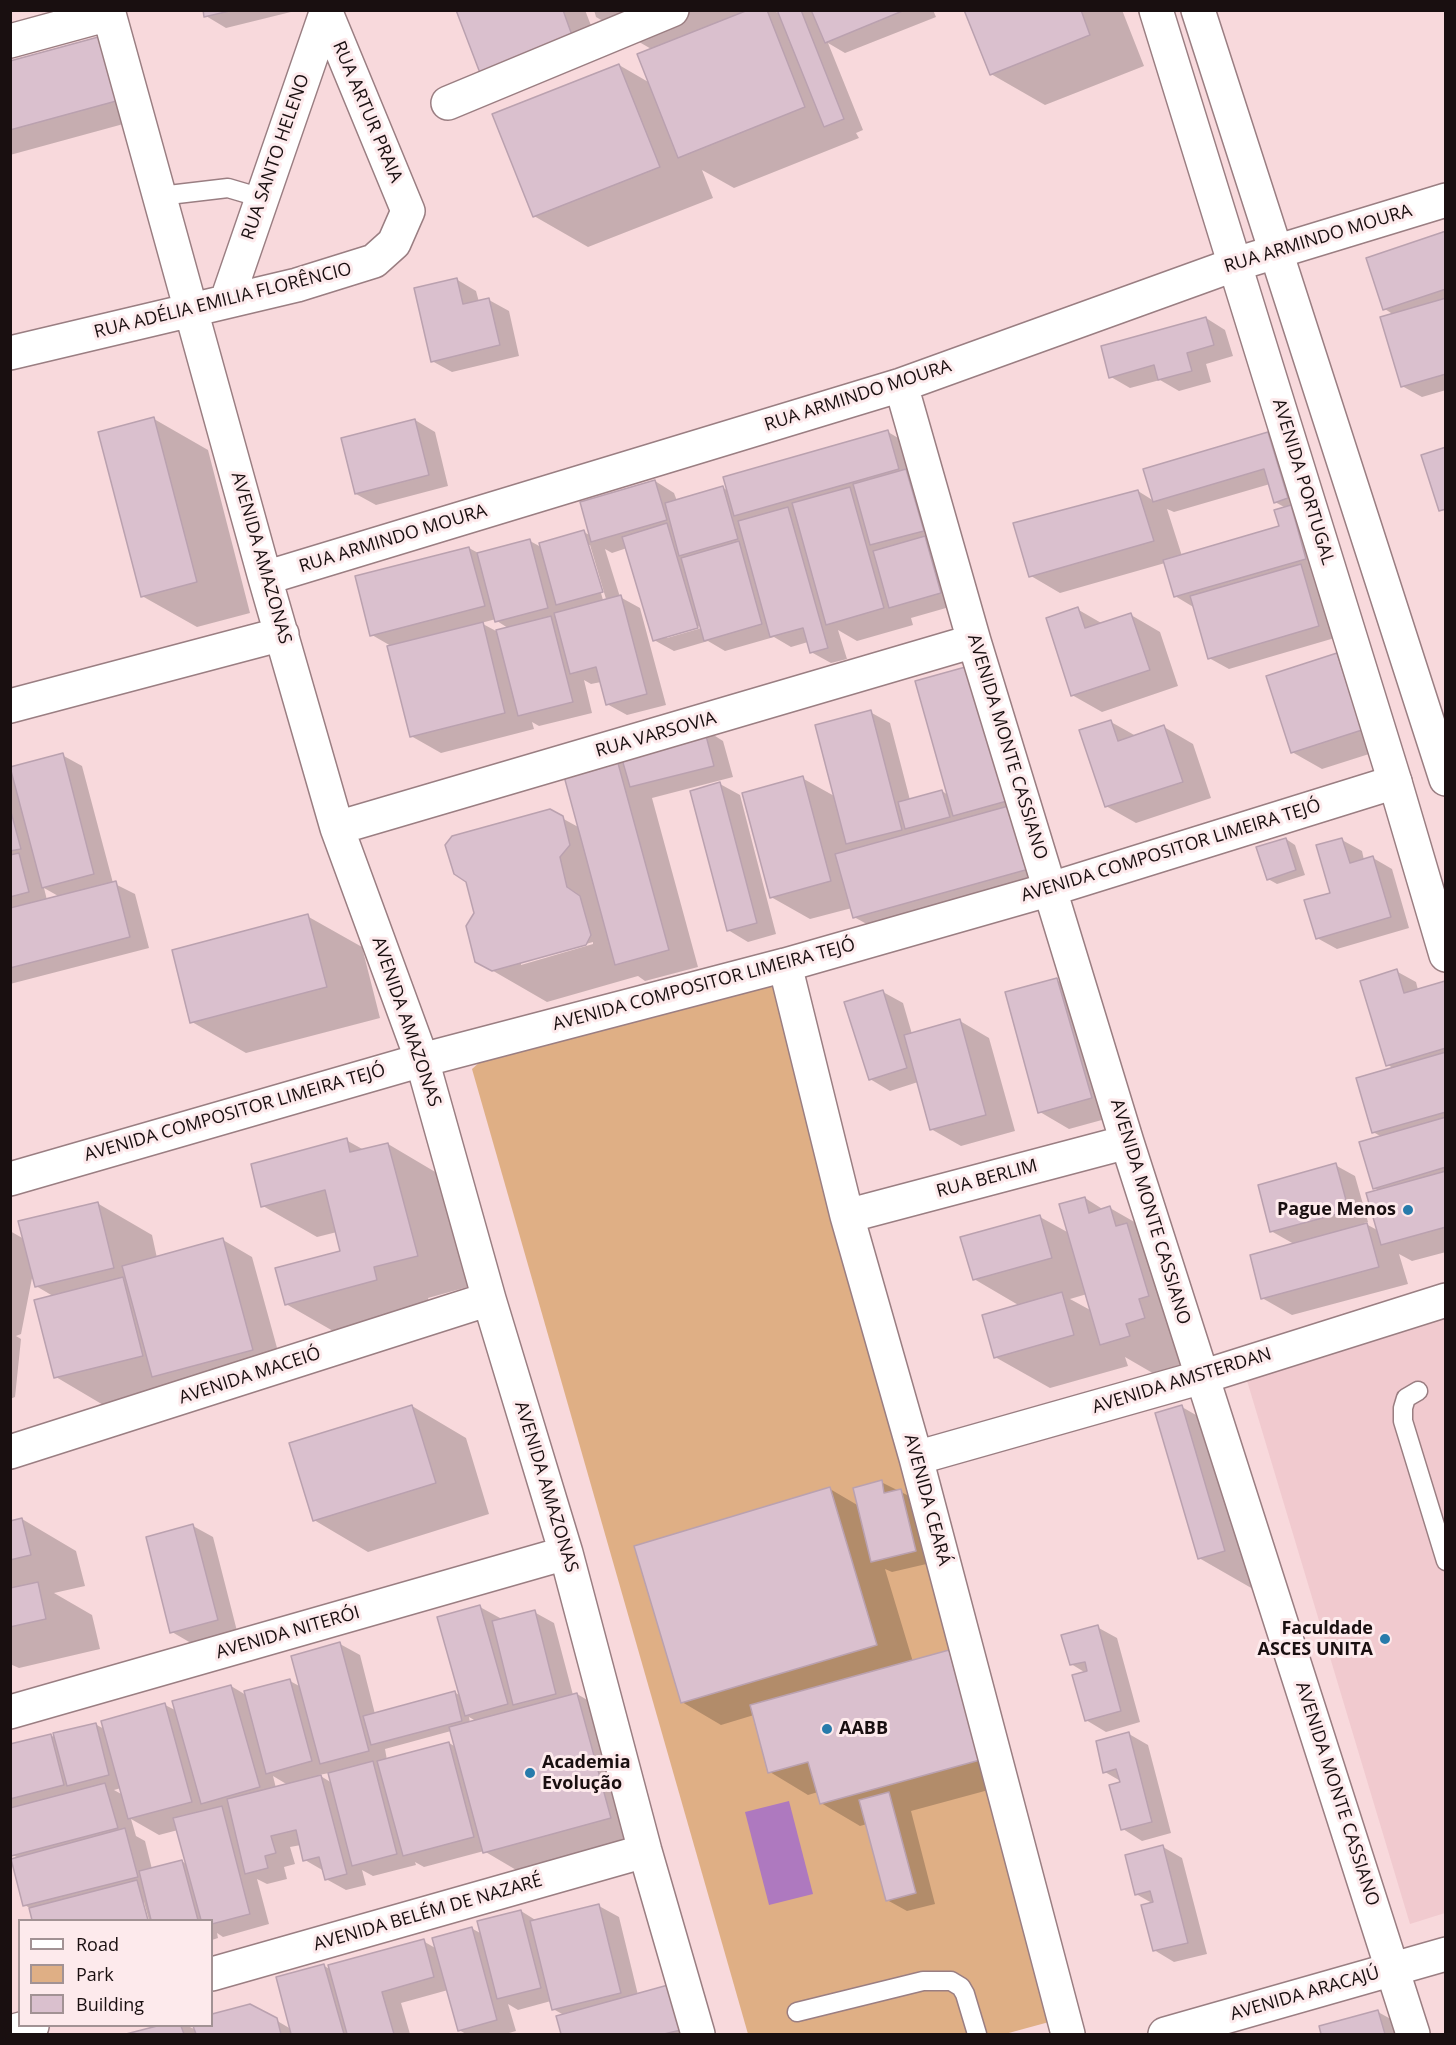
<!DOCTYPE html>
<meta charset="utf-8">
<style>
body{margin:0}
#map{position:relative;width:1456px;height:2045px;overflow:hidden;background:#f8d9dc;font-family:"Open Sans",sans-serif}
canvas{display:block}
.frame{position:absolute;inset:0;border:12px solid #190f10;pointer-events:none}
.legend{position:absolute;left:18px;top:1919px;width:195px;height:108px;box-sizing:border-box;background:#fdeaec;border:2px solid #a29294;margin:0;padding:8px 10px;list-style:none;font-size:18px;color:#190f10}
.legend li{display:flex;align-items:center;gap:12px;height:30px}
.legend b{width:30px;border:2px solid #a29294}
</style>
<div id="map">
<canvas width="1456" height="2045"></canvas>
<div class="frame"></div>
<ul class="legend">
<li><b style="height:8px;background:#fff"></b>Road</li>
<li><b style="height:16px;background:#dfaf85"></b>Park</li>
<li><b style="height:16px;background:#dac0ce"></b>Building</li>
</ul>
</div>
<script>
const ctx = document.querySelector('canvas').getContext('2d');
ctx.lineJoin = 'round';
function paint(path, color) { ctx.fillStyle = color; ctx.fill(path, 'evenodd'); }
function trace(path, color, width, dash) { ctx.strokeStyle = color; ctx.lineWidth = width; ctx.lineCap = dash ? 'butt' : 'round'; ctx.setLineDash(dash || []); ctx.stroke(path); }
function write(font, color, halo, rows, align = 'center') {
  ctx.font = font + ' "Open Sans",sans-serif'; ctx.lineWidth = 6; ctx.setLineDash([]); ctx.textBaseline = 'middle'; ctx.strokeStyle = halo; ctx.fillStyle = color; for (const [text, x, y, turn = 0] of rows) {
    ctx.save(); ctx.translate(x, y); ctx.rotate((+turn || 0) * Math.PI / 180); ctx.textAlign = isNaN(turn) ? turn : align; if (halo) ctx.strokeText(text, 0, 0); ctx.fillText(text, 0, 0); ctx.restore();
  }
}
const built = new Path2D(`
 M1445 1301V1913L1410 1924 1242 1364Z`);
const green = new Path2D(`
 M763 981 781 987 1060 2019 1005 2034H748L472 1069 489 1054Z`);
const water = new Path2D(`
 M789 1801 813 1894 769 1905 745 1812Z`);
const shadow = new Path2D(`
 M204 10H299L226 28 206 16Z
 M457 10H585L602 54Z
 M594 10H773L781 15 779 10H933L936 17 845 53 828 43 863 130 856 133 859 138 734 188 702 170 713 198 588 247 534 216 619 65 650 83 653 50 596 17Z
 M966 10H1122L1144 66 1045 105 991 74Z
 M102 38 149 117 10 155V63Z
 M1446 233V390L1422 397 1402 386 1394 315 1385 309Z
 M456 279 476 291 479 302 489 300 509 311 519 356 452 372 432 361Z
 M1206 318 1225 330 1233 356 1206 364 1211 382 1179 391 1160 380 1130 388 1111 377Z
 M154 419 208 450 250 613 197 627 142 596Z
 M415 420 435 432 448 486 376 505 356 494Z
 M888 432 917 449 960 604 911 618 913 625 857 641 838 630 847 659 831 663 811 652 808 642 791 647 774 637 725 651 708 641 674 651 654 640 627 548 612 553 605 549 620 597 640 608 666 705 627 715 607 704 601 682 591 684 584 680 592 713 539 726 532 722 534 729 441 753 411 736 391 646 372 635 469 548 480 554 530 541 541 547 584 532 591 536 655 481 674 493 677 501 723 488 729 491ZM587 545H590L606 599 603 600ZM496 619 497 621 508 628 496 631 481 623ZM704 625 705 627 667 638V635Z
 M1268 434 1287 445 1338 637 1229 669 1209 658 1195 608 1175 596 1165 563 1060 593 1031 576 1138 491 1154 501ZM1270 484 1275 502 1286 508 1280 527 1182 556 1167 509 1174 512Z
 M1077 609 1103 624 1131 615 1160 632 1178 686 1102 712 1072 695Z
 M1337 655 1367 672 1391 747 1322 769 1292 752Z
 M969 668 1048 880 874 928 854 917 852 908 810 919 771 897 802 778 836 797 870 712 890 723 910 800 942 791 948 795Z
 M1111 722 1136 736 1164 727 1193 744 1211 798 1136 823 1106 806Z
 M704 729 723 741 733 777 652 798 698 967 645 981 638 976 547 1002 476 961 549 811 580 828 563 766ZM593 942V944L521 965V962Z
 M62 755 82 766 113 883 135 894 149 948 10 984V775L14 777ZM44 888 60 897 47 900Z
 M720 784 740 795 776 934 748 942 728 930Z
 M1286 839 1295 845 1305 875 1277 884 1268 879Z
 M1342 840 1362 851 1364 860 1373 858 1392 869 1409 928 1337 949 1317 938 1332 894Z
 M307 916 362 947 380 1018 246 1053 192 1022Z
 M1396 971 1416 982 1418 990 1446 983V1252L1412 1261 1399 1254 1408 1284 1292 1315 1262 1298 1294 1244 1271 1231 1335 1165 1355 1176 1368 1222 1364 1223 1379 1231 1380 1191 1374 1188 1382 1137 1373 1132 1393 1068 1388 1065Z
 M1056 980 1086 997 1120 1115 1069 1129 1040 1112Z
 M883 992 903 1003 912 1034 960 1021 989 1038 1015 1131 961 1146 931 1129 918 1082 890 1091 870 1079Z
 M346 1140 364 1150 388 1144 442 1176 471 1286 428 1298 431 1311 340 1335 286 1304 342 1252 337 1232 317 1237 263 1206Z
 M1085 1198 1104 1210 1110 1208 1164 1239 1167 1248 1181 1256 1202 1327 1183 1367 1156 1375 1125 1357 1128 1366 1050 1388 995 1357 1020 1306 974 1279 1040 1217 1069 1233ZM1087 1294 1092 1311 1070 1299Z
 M97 1203 152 1235 157 1258 223 1240 252 1257 282 1366 110 1409 56 1377 53 1296 36 1286 33 1273 21 1334 16 1336 21 1339 15 1397 10 1399V1231L24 1239Z
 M412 1406 466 1438 489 1514 368 1552 314 1520Z
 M1182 1407 1236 1438 1253 1589 1199 1558Z
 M881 1482 921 1502 935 1562 892 1572 885 1569 913 1662 949 1652 987 1674 1018 1782 911 1811 935 1904 907 1911 887 1900 867 1824 860 1826 821 1803 818 1792 808 1795 770 1772 754 1715 721 1725 682 1702 830 1489 859 1506Z
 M22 1519 76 1551 85 1586 54 1593 92 1615 100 1649 19 1668 10 1664V1522Z
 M193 1526 213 1537 237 1631 191 1643 172 1632Z
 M480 1607 500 1618 501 1621 534 1612 554 1623 573 1695 577 1694 615 1716 649 1840 523 1874 484 1851 424 1867 415 1862 416 1865 373 1876 362 1870 366 1885 346 1890 326 1879 324 1871 305 1860 301 1845 290 1847 295 1864 284 1867 287 1879 267 1884 257 1879 269 1924 223 1937 217 1933 218 1938 212 1940V1920H149L144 1902H141L146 1920H34L31 1909 25 1905 18 1858 13 1855 10 1847V1746L50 1735 56 1738 95 1724 106 1730 165 1705 177 1711 231 1686 246 1695 290 1681 301 1687 340 1644 360 1655 375 1714 454 1692 461 1696ZM469 1717 476 1721 470 1723ZM451 1731 456 1747 449 1743 387 1760 385 1749ZM329 1773 332 1783 319 1775ZM273 1776 288 1785 276 1788ZM121 1788 123 1795 114 1790ZM131 1819 159 1835 178 1830 187 1865 182 1861 152 1869 145 1841 136 1836Z
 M1097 1627 1117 1638 1140 1722 1106 1732 1086 1720V1673L1071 1664Z
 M1129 1734 1148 1745 1171 1833 1142 1841 1123 1829 1124 1783 1105 1772Z
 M1163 1847 1182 1858 1207 1954 1174 1962 1154 1950 1152 1903 1136 1894Z
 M599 1906 619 1917 638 1995 698 2034H562L557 2017 564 2015 553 2009 551 2001 518 2010 508 2004 516 2031 509 2033 511 2034H466L459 2030 448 1990 401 2003 410 2034H132L162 2026H188L196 2030 195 2026H212V2015L250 2005 291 2029 324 1966 330 1969 423 1941 437 1949 471 1928 482 1934 521 1911 537 1921Z
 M1378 2012 1398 2023 1401 2034H1322L1320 2027Z`);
const building = new Path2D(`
 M203 10H234L204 17Z
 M456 10H563L573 38 480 73Z
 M748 10H767L805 107 678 158 637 54Z
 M777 10H801L844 119 824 127Z
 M811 10H905L825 43Z
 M964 10H1081L1090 35 990 75Z
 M102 36 120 100 10 130V61Z
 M619 64 660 167 533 217 492 114Z
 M1446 231V289L1383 310 1366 258Z
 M457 278 463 304 489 298 500 345 431 362 414 288Z
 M1446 298V374L1401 387 1380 317Z
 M1206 317 1214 345 1187 353 1192 371 1158 380 1154 365 1109 378 1101 346Z
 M154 417 197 582 141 597 98 432Z
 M415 419 429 475 355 494 341 438Z
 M888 430 899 469 734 516 723 477Z
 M1268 432 1288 498 1274 503 1264 469 1153 502 1143 469Z
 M1446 447V509L1439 511 1421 455Z
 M906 469 924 531 870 545 853 484Z
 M655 480 667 520 591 542 580 502Z
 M723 486 738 539 679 556 665 503Z
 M850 487 884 608 826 625 792 503Z
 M1138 490 1154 541 1029 577 1013 523Z
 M1291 505 1306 559 1174 597 1163 560 1279 526 1274 510Z
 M788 507 828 648 810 653 803 628 770 637 738 521Z
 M667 523 698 628 653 641 622 537Z
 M584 530 603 592 556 605 539 543Z
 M925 536 941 593 889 608 873 551Z
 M530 539 548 608 495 622 477 553Z
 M739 541 762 624 704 641 681 558Z
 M469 547 485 606 370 636 355 576Z
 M1301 564 1319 626 1208 659 1190 596Z
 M621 595 647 694 606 705 596 667 570 674 554 613Z
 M1078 607 1085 628 1131 613 1150 670 1071 696 1046 618Z
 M551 616 573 702 518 716 496 630Z
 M483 622 505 713 410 737 387 646Z
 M1337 653 1362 730 1291 753 1266 676Z
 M969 666 1007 801 953 816 915 681Z
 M871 710 902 830 846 844 815 725Z
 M1111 720 1118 741 1164 725 1183 782 1105 807 1079 730Z
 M704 728 714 766 630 787 619 749Z
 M615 752 669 950 615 965 561 765Z
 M63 753 94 874 42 888 10 767Z
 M803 776 831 881 770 898 742 793Z
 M720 782 757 923 727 931 690 791Z
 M942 790 950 817 905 829 898 802Z
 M1012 805 1029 869 853 918 835 854Z
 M10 808 21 849 10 851Z
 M550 809 563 816 570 845 560 857 567 887 580 896 591 935 586 945 492 971 475 962 466 926 474 913 466 882 454 874 445 845 452 836Z
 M1286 838 1296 870 1267 880 1256 847Z
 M1342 838 1350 863 1373 856 1391 917 1316 939 1304 900 1330 893 1316 845Z
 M19 853 29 892 10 897V855Z
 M116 881 130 937 10 968V908Z
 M308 914 327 987 190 1023 172 950Z
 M1397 969 1404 993 1445 981 1446 1048 1386 1066 1360 981Z
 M1057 978 1092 1098 1038 1113 1005 992Z
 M883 990 907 1068 869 1080 844 1002Z
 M960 1019 986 1115 930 1130 904 1035Z
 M1446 1052V1112L1372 1133 1356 1078Z
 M1446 1117V1167L1373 1189 1359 1142Z
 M347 1138 350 1152 388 1143 418 1256 374 1267 377 1280 285 1305 275 1268 340 1251 325 1190 261 1207 251 1164Z
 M1336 1163 1349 1211 1270 1232 1258 1185Z
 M1446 1171V1227L1381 1245 1366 1193Z
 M1085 1197 1089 1213 1110 1206 1116 1226 1127 1223 1149 1296 1139 1299 1145 1318 1126 1324 1130 1336 1100 1345 1059 1204Z
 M98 1202 114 1268 35 1287 18 1221Z
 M1040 1215 1052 1258 973 1280 960 1237Z
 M1367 1223 1379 1267 1261 1299 1250 1255Z
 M223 1238 253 1350 152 1377 122 1266Z
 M123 1277 143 1356 54 1378 34 1300Z
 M1062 1292 1074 1335 994 1358 982 1315Z
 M412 1405 436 1483 313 1521 289 1443Z
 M1182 1405 1225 1551 1198 1559 1155 1413Z
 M882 1480 884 1493 901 1489 916 1551 871 1562 853 1488Z
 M830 1487 877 1645 681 1703 634 1546Z
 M22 1518 31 1555 10 1560V1521Z
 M193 1524 218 1620 170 1633 146 1537Z
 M38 1582 46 1619 10 1627V1588Z
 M480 1605 508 1704 465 1716 437 1617Z
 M535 1610 556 1694 513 1705 492 1621Z
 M1098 1625 1121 1711 1085 1721 1072 1675 1087 1671 1085 1662 1070 1665 1061 1635Z
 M340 1642 369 1751 320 1764 291 1656Z
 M949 1650 980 1760 820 1804 808 1762 768 1773 750 1705Z
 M290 1679 312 1761 266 1774 244 1691Z
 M231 1685 260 1787 201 1804 172 1701Z
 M455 1691 462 1721 371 1745 363 1716Z
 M577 1693 611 1818 483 1853 449 1727Z
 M165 1703 192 1802 128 1819 101 1721Z
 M96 1723 109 1775 67 1786 53 1733Z
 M1129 1732 1152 1822 1121 1830 1109 1785 1120 1782 1116 1769 1103 1773 1096 1741Z
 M51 1734 64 1785 10 1799V1744Z
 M449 1742 474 1837 403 1856 377 1761Z
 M373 1761 397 1854 352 1866 328 1773Z
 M321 1775 347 1874 325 1880 319 1857 303 1861 296 1830 271 1836 276 1853 265 1856 268 1868 245 1874 227 1799Z
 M105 1783 118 1828 11 1856 10 1808Z
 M889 1792 916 1893 886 1901 859 1800Z
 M222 1806 250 1914 212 1924V1920H201L173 1818Z
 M125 1828 138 1877 23 1906 11 1859Z
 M1163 1845 1188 1943 1153 1951 1141 1905 1153 1902 1150 1891 1135 1895 1125 1855Z
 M182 1860 198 1920H151L139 1871Z
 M137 1880 148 1920H32L29 1908Z
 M599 1904 621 1993 552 2010 530 1921Z
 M521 1910 541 1988 497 1999 477 1921Z
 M472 1927 497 2020 458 2031 432 1938Z
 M424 1939 434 1977 382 1992 394 2034H347L328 1965Z
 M324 1964 344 2034H291L276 1977Z
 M668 1985 681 2030 664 2034H561L556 2016Z
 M250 2004 277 2018 281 2034H196L193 2026H212V2014Z
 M1378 2010 1385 2034H1321L1319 2026Z
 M157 2026H181L184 2034H126Z`);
const service = new Path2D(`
 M160 196 228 188 262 198
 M1418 1391 1406 1398 1403 1408V1421L1446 1561
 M797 2012 923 1981H951L961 1987 965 1994 977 2034`);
const minor = new Path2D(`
 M108 10 265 578 337 828 422 1060 489 1299 566 1553 645 1851 698 2034
 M10 41 109 14
 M448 103 672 10
 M227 300 326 13
 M10 353 297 285 374 261 394 243 408 211 325 10
 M901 385 974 641 1127 1142 1413 2034
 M265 578 901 385 1236 264 1446 200
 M10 706 282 634
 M337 828 974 641
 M785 965 847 1216 916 1458 1068 2034
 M10 1179 422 1060 785 965 1051 889 1395 782
 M847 1216 1127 1142
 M10 1452 489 1299
 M916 1458 1202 1377 1446 1300
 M10 1712 566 1553
 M212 1974 645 1851
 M10 2032 32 2026
 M1165 2034 1446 1954`);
const tertiary = new Path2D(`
 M1156 10 1395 782 1446 955
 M1198 10 1446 779`);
const markers = [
 [1408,1210,6,"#277bab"],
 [1385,1639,6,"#277bab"],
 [827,1729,6,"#277bab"],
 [530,1773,6,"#277bab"]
];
const streetNames = [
 ["RUA ARTUR PRAIA",367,112,67],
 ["RUA SANTO HELENO",276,157,-71],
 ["RUA ARMINDO MOURA",1318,239,-17],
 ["RUA ADÉLIA EMILIA FLORÊNCIO",223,301,-14],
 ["RUA ARMINDO MOURA",858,396,-18],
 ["AVENIDA PORTUGAL",1303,482,73],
 ["RUA ARMINDO MOURA",393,539,-17],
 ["AVENIDA AMAZONAS",261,558,74],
 ["RUA VARSOVIA",656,735,-16],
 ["AVENIDA MONTE CASSIANO",1007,747,73],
 ["AVENIDA COMPOSITOR LIMEIRA TEJÓ",1171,851,-17],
 ["AVENIDA COMPOSITOR LIMEIRA TEJÓ",704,985,-15],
 ["AVENIDA AMAZONAS",406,1022,71],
 ["AVENIDA COMPOSITOR LIMEIRA TEJÓ",235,1113,-16],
 ["RUA BERLIM",987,1179,-15],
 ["AVENIDA MONTE CASSIANO",1150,1212,73],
 ["AVENIDA MACEIÓ",250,1376,-18],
 ["AVENIDA AMSTERDAN",1182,1381,-17],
 ["AVENIDA AMAZONAS",546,1487,73],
 ["AVENIDA CEARÁ",927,1500,75],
 ["AVENIDA NITERÓI",288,1633,-16],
 ["AVENIDA MONTE CASSIANO",1337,1794,72],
 ["AVENIDA BELÉM DE NAZARÉ",428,1913,-16],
 ["AVENIDA ARACAJÚ",1305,1994,-16]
];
const poiNames = [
 ["Pague Menos",1396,1210],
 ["Faculdade",1373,1629],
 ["ASCES UNITA",1373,1650],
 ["AABB",839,1729,"left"],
 ["Academia",542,1763,"left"],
 ["Evolução",542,1784,"left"]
];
paint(built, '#f1cacf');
paint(green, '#dfaf85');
paint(water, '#ae79bf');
paint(shadow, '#0003');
paint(building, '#dac0ce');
trace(building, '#baa1af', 1.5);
trace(service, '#9a7e82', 21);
trace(minor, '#9a7e82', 36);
trace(tertiary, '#9a7e82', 36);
trace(service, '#fff', 18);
trace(minor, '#fff', 33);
trace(tertiary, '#fff', 33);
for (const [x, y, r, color] of markers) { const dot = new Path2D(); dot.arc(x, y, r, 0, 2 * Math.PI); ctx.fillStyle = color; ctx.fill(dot); trace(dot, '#fdeaec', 2); }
write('18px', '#190f10', '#fdeaec', streetNames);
write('bold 18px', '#190f10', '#fdeaec', poiNames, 'right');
</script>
